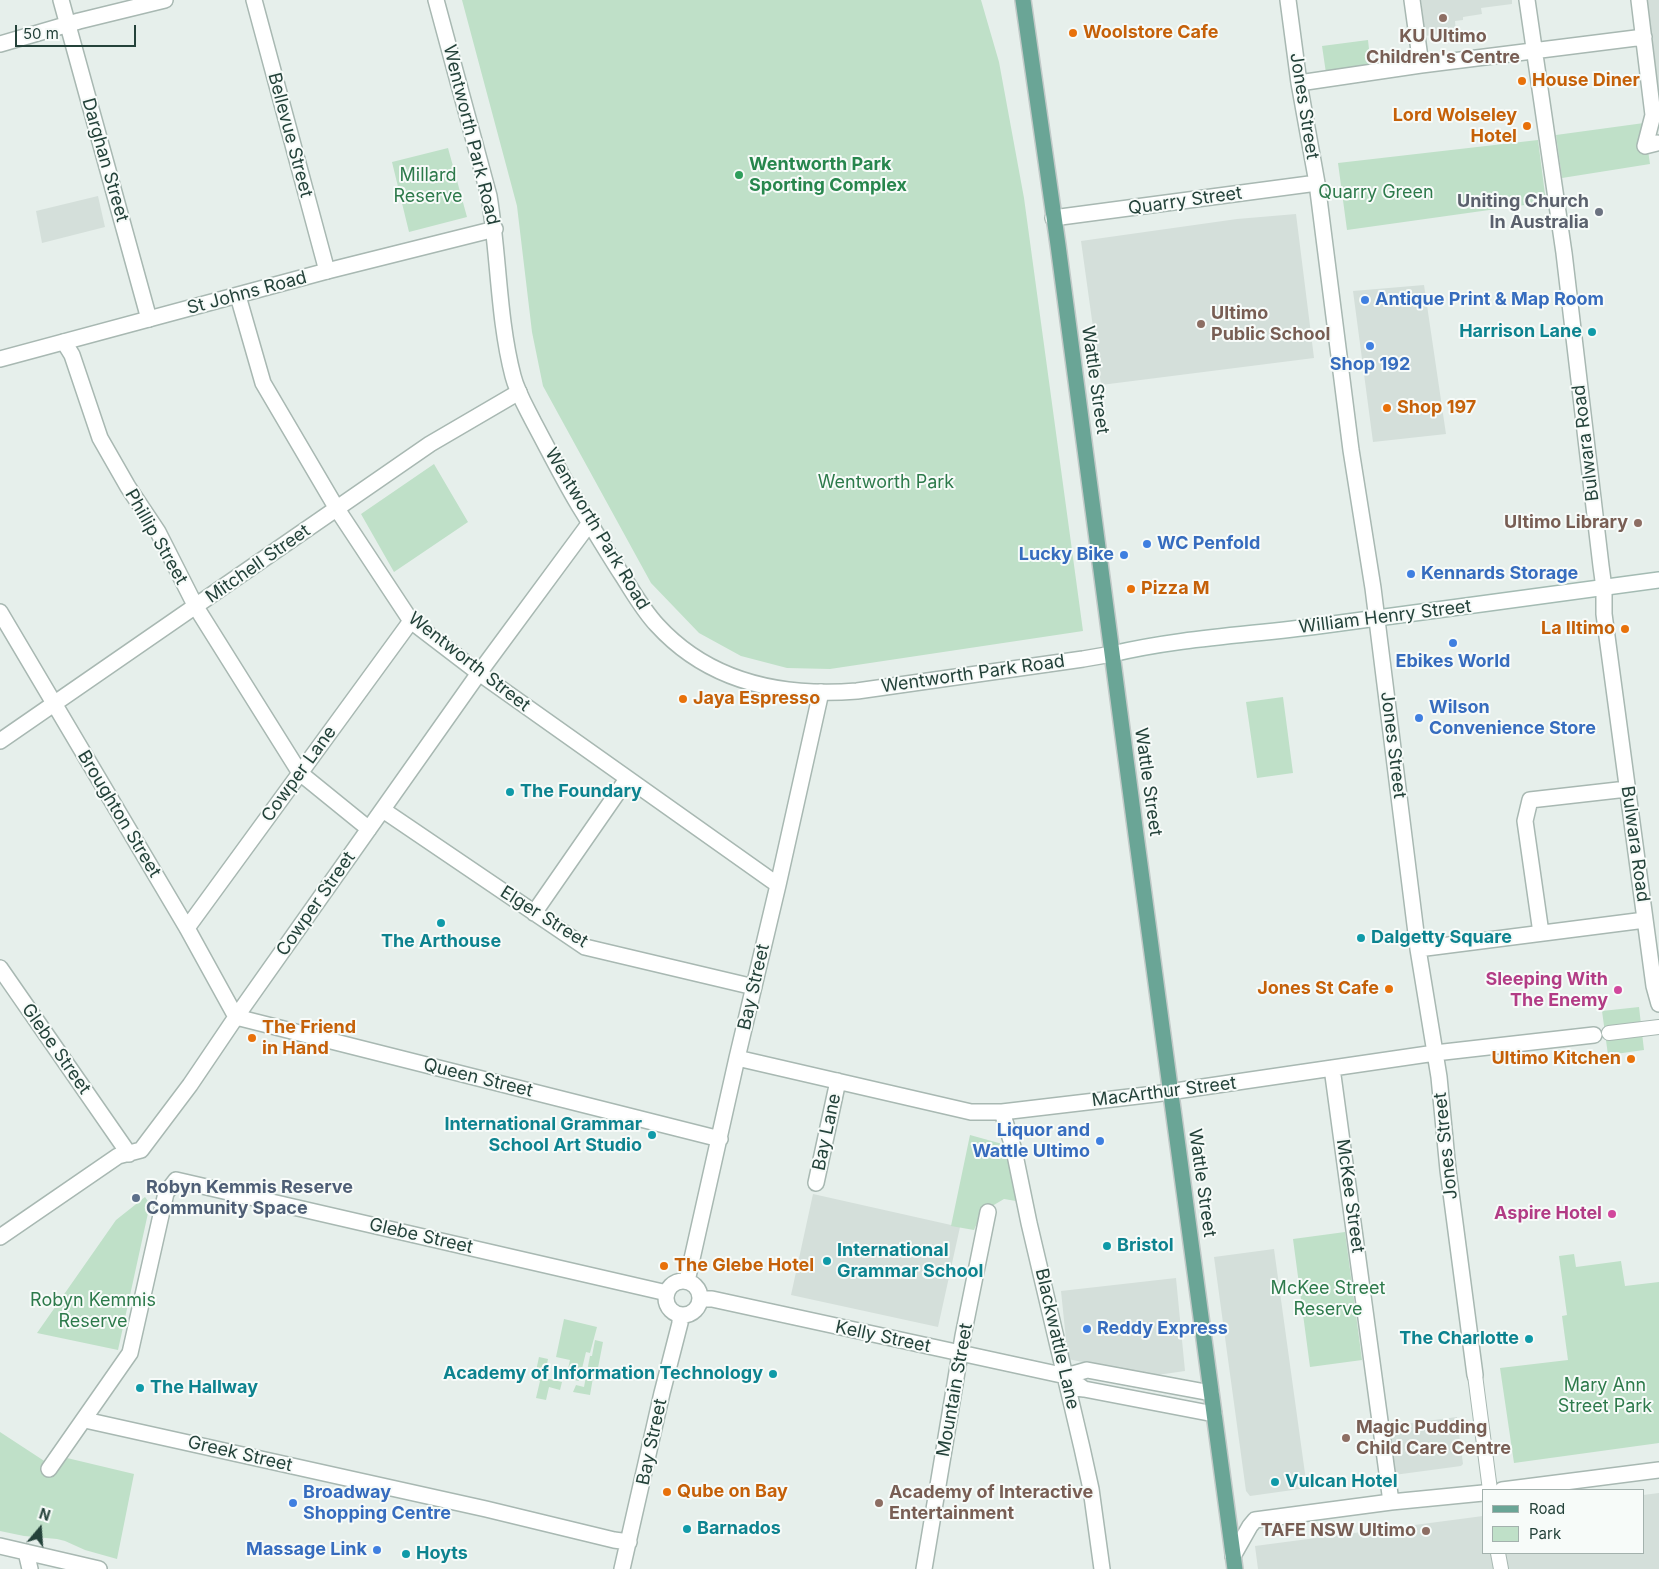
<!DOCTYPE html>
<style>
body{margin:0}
#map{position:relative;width:1659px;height:1569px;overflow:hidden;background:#e6efeb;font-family:Inter,sans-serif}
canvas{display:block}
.legend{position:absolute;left:1482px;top:1489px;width:162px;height:65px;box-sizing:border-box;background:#f7fbf9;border:1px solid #a3b1ad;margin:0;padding:6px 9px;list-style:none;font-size:15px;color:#24423a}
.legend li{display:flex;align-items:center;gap:10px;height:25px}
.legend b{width:25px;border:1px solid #a3b1ad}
.north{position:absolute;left:15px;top:1504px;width:50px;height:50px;-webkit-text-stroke:4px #f7fbf9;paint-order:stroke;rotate:18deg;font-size:14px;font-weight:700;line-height:20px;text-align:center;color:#24423a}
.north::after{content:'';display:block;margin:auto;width:18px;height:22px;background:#24423a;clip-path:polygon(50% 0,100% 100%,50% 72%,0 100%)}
.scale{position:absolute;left:15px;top:25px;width:121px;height:22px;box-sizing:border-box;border:2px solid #24423a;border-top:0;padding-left:6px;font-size:15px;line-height:18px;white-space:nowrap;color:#24423a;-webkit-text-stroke:4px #f7fbf9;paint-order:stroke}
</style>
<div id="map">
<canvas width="1659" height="1569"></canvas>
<ul class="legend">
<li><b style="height:6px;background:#6aa596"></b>Road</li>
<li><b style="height:14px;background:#bfe0c8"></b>Park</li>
</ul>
<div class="north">N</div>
<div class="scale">50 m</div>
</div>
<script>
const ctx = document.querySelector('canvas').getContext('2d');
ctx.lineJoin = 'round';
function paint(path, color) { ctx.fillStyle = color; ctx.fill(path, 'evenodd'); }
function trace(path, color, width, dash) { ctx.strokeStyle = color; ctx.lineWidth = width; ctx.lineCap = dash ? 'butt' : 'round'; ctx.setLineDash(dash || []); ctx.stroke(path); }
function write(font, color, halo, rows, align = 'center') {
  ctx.font = font + ' Inter,sans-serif'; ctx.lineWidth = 4; ctx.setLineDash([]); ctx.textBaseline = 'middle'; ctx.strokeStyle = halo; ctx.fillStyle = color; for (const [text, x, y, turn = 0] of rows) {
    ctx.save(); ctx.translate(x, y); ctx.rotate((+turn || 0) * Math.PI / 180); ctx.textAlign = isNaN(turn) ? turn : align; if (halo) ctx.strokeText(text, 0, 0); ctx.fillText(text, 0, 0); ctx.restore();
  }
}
const built = new Path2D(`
 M1421 0H1512V4L1481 8 1482 14 1463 17V20L1455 21 1456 32 1425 36Z
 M1644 0H1659V101L1650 51Z
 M98 196 105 227 42 243 36 211Z
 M1296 214 1314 358 1101 385 1081 241 1237 219Z
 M1424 285 1446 434 1373 442 1353 291Z
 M813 1194 960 1227 938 1327 791 1295Z
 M1274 1249 1307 1488 1250 1496 1246 1491 1214 1257Z
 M1176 1278 1185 1371 1150 1376 1068 1359 1061 1291Z
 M1457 1417 1463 1464 1461 1466 1394 1475 1388 1426Z
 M1659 1493V1569H1258L1255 1546 1483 1516V1553H1643V1495Z`);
const green = new Path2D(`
 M462 0H981L999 62 1024 198 1083 631 830 669 787 668 741 656 699 633 651 583 543 386 532 332 517 206Z
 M1368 40 1371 67 1326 73 1322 46Z
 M1644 123 1650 164 1562 178 1556 135Z
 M1538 140 1546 202 1347 230 1338 163Z
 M448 148 467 217 409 232 392 162Z
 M434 464 468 522 394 572 361 514Z
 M1283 697 1293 773 1257 778 1246 702Z
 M1639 1007 1644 1050 1608 1055 1602 1011Z
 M970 1135 1006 1145 1016 1201 1004 1199 982 1212 974 1230 951 1226Z
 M145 1197 150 1204 118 1350 37 1333 116 1220Z
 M1345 1232 1362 1360 1310 1367 1293 1239Z
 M1574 1254 1576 1267 1621 1261 1625 1286 1659 1282V1443L1514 1463 1500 1368 1568 1360 1562 1316 1567 1315 1559 1256Z
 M564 1319 597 1327 590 1353 586 1352 579 1381 566 1378 570 1360 556 1357Z
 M595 1340 603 1342 597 1373 594 1372 590 1395 573 1392 576 1385 584 1387 590 1356H592Z
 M539 1357 548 1359 544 1378 562 1382 560 1390 549 1387 546 1400 536 1398 540 1381 534 1380Z
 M0 1432 55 1468 62 1464 67 1458 134 1474 117 1559 85 1550 65 1541 57 1539 24 1536 0 1531Z`);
const pedestrian = new Path2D(`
 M1609 1033 1659 1027
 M1475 1375 1490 1490
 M1498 1553 1501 1569`);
const minor = new Path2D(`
 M61 0 149 319
 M254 0 327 271
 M1288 0 1299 83 1317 183 1351 450 1373 588 1418 949 1439 1077 1448 1170 1475 1375
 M1412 0 1421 65
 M1527 0 1564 253 1601 566 1604 588V614L1654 986 1659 1004
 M1639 0 1653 115 1645 146 1657 143
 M0 44 79 21 165 0
 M1299 83 1421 65 1644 37
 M1053 218 1317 183
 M238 296 263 383 337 509 411 621 479 673 778 885
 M64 342 72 355 100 438 128 487 158 532 196 607 300 773 369 829
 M0 612 187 928 236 1017 720 1139
 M0 741 430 444 519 392
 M383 810 585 947 754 987
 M534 913 627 779
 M187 928 411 621
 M1541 933 1525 821 1530 800 1627 789
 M1418 949 1645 920
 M0 968 129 1154
 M737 1058 971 1112H1002L1155 1094 1435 1053 1594 1035
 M1332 1068 1391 1502
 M1002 1112 1014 1150 1029 1223 1082 1448 1091 1489 1102 1569
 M816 1183 838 1081
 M0 1237 118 1156 141 1150 190 1085 236 1017 479 673 589 524
 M687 1281 737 1058 778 885 821 692
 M666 1298a17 17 0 1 1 34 0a17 17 0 1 1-34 0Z
 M700 1299H712L1066 1376 1084 1389
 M1066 1376 1087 1370 1211 1393
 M1076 1388 1084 1389 1214 1414
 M85 1420 486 1509 614 1540 629 1542
 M49 1469 130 1353 166 1193 176 1180 667 1293
 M1502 1490 1659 1470
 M0 1546 99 1569
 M26 1552 30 1569
 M1233 1556 1250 1526 1255 1520 1391 1502 1483 1493
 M622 1569 662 1393 680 1323V1315
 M924 1569 963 1336 988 1212`);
const tertiary = new Path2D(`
 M436 0 489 196C499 256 498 318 513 376 517 392 526 407 533 421 548 449 562 477 578 504 593 528 607 552 622 575 633 592 643 610 657 625 709 682 782 697 857 691L1083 659 1112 654
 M0 359 327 271 495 229`);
const secondary = new Path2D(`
 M1112 654C1179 638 1249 635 1318 626 1432 611 1545 595 1659 580`);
const primary = new Path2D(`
 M1023 0 1058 245 1137 842 1235 1569`);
const markers = [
 [1443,18,5,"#8d6e63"],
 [1073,33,5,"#e8710a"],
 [1522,81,5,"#e8710a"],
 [1527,126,5,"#e8710a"],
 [739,175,5,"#2e9e5b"],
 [1599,212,5,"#6b7280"],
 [1365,300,5,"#3f7fe0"],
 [1201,324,5,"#8d6e63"],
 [1592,332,5,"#0f9aa8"],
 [1370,346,5,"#3f7fe0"],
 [1387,408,5,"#e8710a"],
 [1638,523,5,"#8d6e63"],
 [1147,544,5,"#3f7fe0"],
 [1124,555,5,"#3f7fe0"],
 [1411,574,5,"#3f7fe0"],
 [1131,589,5,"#e8710a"],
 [1625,629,5,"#e8710a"],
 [1453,643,5,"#3f7fe0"],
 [683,699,5,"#e8710a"],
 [1419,718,5,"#3f7fe0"],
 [510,792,5,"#0f9aa8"],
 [441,923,5,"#0f9aa8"],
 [1361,938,5,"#0f9aa8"],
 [1389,989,5,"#e8710a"],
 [1618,990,5,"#d1479c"],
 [252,1038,5,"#e8710a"],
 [1631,1059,5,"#e8710a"],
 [652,1135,5,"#0f9aa8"],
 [1100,1141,5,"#3f7fe0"],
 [136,1198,5,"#5c6f8a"],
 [1612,1214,5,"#d1479c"],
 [1107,1246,5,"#0f9aa8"],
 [827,1261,5,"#0f9aa8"],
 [664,1266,5,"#e8710a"],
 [1087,1329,5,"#3f7fe0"],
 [1529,1339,5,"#0f9aa8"],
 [773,1374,5,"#0f9aa8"],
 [140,1388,5,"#0f9aa8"],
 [1346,1438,5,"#8d6e63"],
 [1275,1482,5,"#0f9aa8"],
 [667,1492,5,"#e8710a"],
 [293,1503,5,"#3f7fe0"],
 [879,1503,5,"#8d6e63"],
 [687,1529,5,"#0f9aa8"],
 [1426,1531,5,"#8d6e63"],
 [377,1550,5,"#3f7fe0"],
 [406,1554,5,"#0f9aa8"]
];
const foodNames = [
 ["Woolstore Cafe",1083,33],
 ["House Diner",1532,81],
 ["Lord Wolseley",1517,116,"right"],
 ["Hotel",1517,137,"right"],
 ["Shop 197",1397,408],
 ["Pizza M",1141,589],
 ["La Iltimo",1615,629,"right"],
 ["Jaya Espresso",693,699],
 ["Jones St Cafe",1379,989,"right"],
 ["The Friend",262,1028],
 ["in Hand",262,1049],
 ["Ultimo Kitchen",1621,1059,"right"],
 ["The Glebe Hotel",674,1266],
 ["Qube on Bay",677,1492]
];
const educationNames = [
 ["KU Ultimo",1443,37,"center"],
 ["Children's Centre",1443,58,"center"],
 ["Ultimo",1211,314],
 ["Public School",1211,335],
 ["Ultimo Library",1628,523,"right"],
 ["Magic Pudding",1356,1428],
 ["Child Care Centre",1356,1449],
 ["Academy of Interactive",889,1493],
 ["Entertainment",889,1514],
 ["TAFE NSW Ultimo",1416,1531,"right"]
];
const streetNames = [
 ["Jones Street",1304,106,81],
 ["Bellevue Street",290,135,75],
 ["Wentworth Park Road",471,135,76],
 ["Darghan Street",105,160,74],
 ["Quarry Street",1185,201,-8],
 ["St Johns Road",247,293,-15],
 ["Wattle Street",1095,380,82],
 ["Bulwara Road",1586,443,-97],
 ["Wentworth Park Road",597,529,59],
 ["Phillip Street",156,537,60],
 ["Mitchell Street",258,564,-35],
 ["William Henry Street",1385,617,-7],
 ["Wentworth Street",469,662,38],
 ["Wentworth Park Road",973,674,-8],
 ["Jones Street",1393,745,83],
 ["Cowper Lane",299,774,-54],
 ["Wattle Street",1148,782,82],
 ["Broughton Street",119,814,59],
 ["Bulwara Road",1635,844,82],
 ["Cowper Street",316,904,-55],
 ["Elger Street",544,917,32],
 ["Bay Street",754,987,-77],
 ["Glebe Street",56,1049,55],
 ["Queen Street",478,1078,14],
 ["MacArthur Street",1164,1092,-7],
 ["Bay Lane",827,1132,-78],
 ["Jones Street",1446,1146,-96],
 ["Wattle Street",1202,1183,82],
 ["McKee Street",1350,1196,82],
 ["Glebe Street",421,1236,13],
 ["Kelly Street",883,1337,12],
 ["Blackwattle Lane",1057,1339,77],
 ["Mountain Street",955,1390,-80],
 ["Bay Street",652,1442,-78],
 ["Greek Street",240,1454,13]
];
const leisureNames = [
 ["Wentworth Park",749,165],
 ["Sporting Complex",749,186]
];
const parkNames = [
 ["Millard",428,176],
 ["Reserve",428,197],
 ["Quarry Green",1376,193],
 ["Wentworth Park",886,483],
 ["McKee Street",1328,1289],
 ["Reserve",1328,1310],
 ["Robyn Kemmis",93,1301],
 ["Reserve",93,1322],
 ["Mary Ann",1605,1386],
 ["Street Park",1605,1407]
];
const worshipNames = [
 ["Uniting Church",1589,202],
 ["In Australia",1589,223]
];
const shopNames = [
 ["Antique Print & Map Room",1375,300],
 ["Shop 192",1370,365,"center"],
 ["WC Penfold",1157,544],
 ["Lucky Bike",1114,555,"right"],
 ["Kennards Storage",1421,574],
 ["Ebikes World",1453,662,"center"],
 ["Wilson",1429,708],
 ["Convenience Store",1429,729],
 ["Liquor and",1090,1131,"right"],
 ["Wattle Ultimo",1090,1152,"right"],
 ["Reddy Express",1097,1329],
 ["Broadway",303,1493],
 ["Shopping Centre",303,1514],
 ["Massage Link",367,1550,"right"]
];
const cultureNames = [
 ["Harrison Lane",1582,332,"right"],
 ["The Foundary",520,792],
 ["Dalgetty Square",1371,938],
 ["The Arthouse",441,942,"center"],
 ["International Grammar",642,1125,"right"],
 ["School Art Studio",642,1146,"right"],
 ["Bristol",1117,1246],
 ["International",837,1251],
 ["Grammar School",837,1272],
 ["The Charlotte",1519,1339,"right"],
 ["Academy of Information Technology",763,1374,"right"],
 ["The Hallway",150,1388],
 ["Vulcan Hotel",1285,1482],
 ["Barnados",697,1529],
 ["Hoyts",416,1554]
];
const hotelNames = [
 ["Sleeping With",1608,980],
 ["The Enemy",1608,1001],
 ["Aspire Hotel",1602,1214]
];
const serviceNames = [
 ["Robyn Kemmis Reserve",146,1188],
 ["Community Space",146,1209]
];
paint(built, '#d4dfda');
paint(green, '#bfe0c8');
trace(pedestrian, '#a8b8b2', 16);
trace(minor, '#a8b8b2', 18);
trace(tertiary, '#a8b8b2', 18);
trace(secondary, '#a4bbb3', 18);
trace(primary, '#c2cac8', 18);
trace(pedestrian, '#fff', 14);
trace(minor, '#fff', 15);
trace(tertiary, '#fff', 15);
trace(secondary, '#fff', 15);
trace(primary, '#6aa596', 15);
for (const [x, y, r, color] of markers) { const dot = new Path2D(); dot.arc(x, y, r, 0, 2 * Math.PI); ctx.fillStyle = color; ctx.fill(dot); trace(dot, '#f7fbf9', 2); }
write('bold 18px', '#c56008', '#f7fbf9', foodNames, 'left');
write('bold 18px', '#785e54', '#f7fbf9', educationNames, 'left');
write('18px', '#24423a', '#f7fbf9', streetNames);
write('bold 18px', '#27864d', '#f7fbf9', leisureNames, 'left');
write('18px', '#2d7a4b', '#f7fbf9', parkNames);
write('bold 18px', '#5b616d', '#f7fbf9', worshipNames, 'right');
write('bold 18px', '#366cbe', '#f7fbf9', shopNames, 'left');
write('bold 18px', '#0d838f', '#f7fbf9', cultureNames, 'left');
write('bold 18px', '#b23c85', '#f7fbf9', hotelNames, 'right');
write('bold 18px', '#4e5e75', '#f7fbf9', serviceNames, 'left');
</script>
